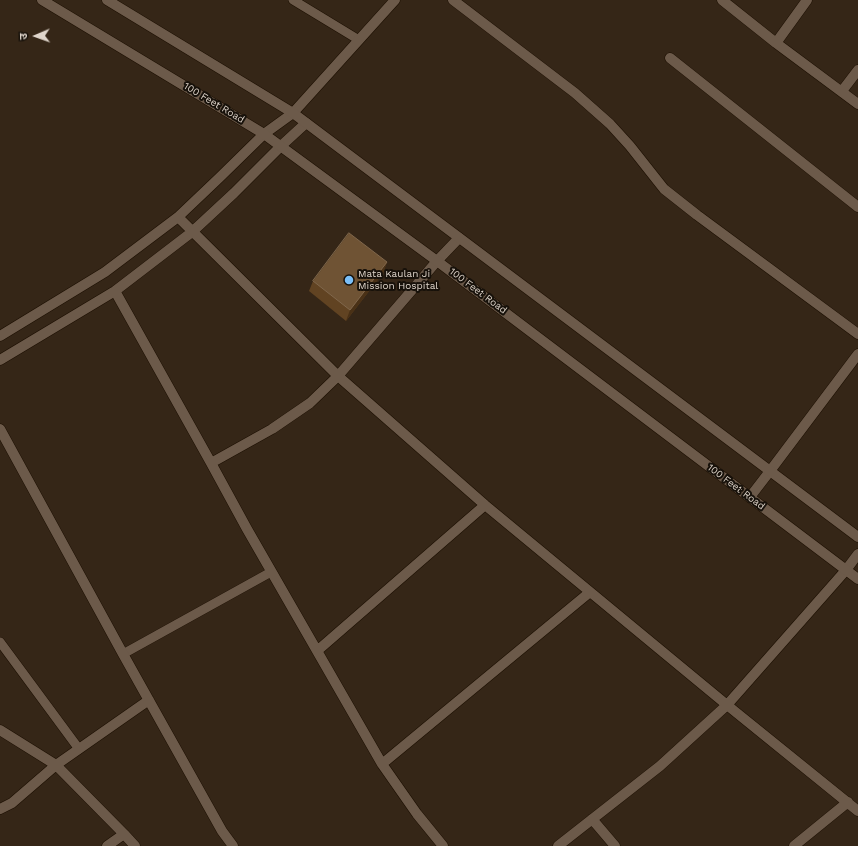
<!DOCTYPE html>
<meta charset="utf-8">
<style>
body{margin:0}
#map{position:relative;width:858px;height:846px;overflow:hidden;background:#352617;font-family:"Work Sans","Noto Sans Devanagari",sans-serif}
canvas{display:block}
.north{position:absolute;left:16px;top:16px;width:40px;height:40px;-webkit-text-stroke:3px #17110a;paint-order:stroke;rotate:268deg;font-size:11px;font-weight:700;line-height:16px;text-align:center;color:#dfd5cb}
.north::after{content:'';display:block;margin:auto;width:14px;height:18px;background:#dfd5cb;clip-path:polygon(50% 0,100% 100%,50% 72%,0 100%)}
</style>
<div id="map">
<canvas width="858" height="846"></canvas>
<div class="north">उ</div>
</div>
<script>
const ctx = document.querySelector('canvas').getContext('2d');
ctx.lineJoin = 'round';
function trace(path, color, width, dash) { ctx.strokeStyle = color; ctx.lineWidth = width; ctx.lineCap = dash ? 'butt' : 'round'; ctx.setLineDash(dash || []); ctx.stroke(path); }
function paint(path, color) { ctx.fillStyle = color; ctx.fill(path, 'evenodd'); }
function write(font, color, halo, rows, align = 'center') {
  ctx.font = font + ' "Work Sans",sans-serif'; ctx.lineWidth = 4; ctx.setLineDash([]); ctx.textBaseline = 'middle'; ctx.strokeStyle = halo; ctx.fillStyle = color; for (const [text, x, y, turn = 0] of rows) {
    ctx.save(); ctx.translate(x, y); ctx.rotate((+turn || 0) * Math.PI / 180); ctx.textAlign = isNaN(turn) ? turn : align; if (halo) ctx.strokeText(text, 0, 0); ctx.fillText(text, 0, 0); ctx.restore();
  }
}
const lane = new Path2D(`
 M293 0 359 40
 M0 642 79 749
 M123 654 271 572`);
const street = new Path2D(`
 M453 0 575 93 610 124 630 146 664 189 697 215 858 334
 M722 0 776 43 858 104
 M776 43 807 0
 M670 58 858 207
 M842 91 858 70
 M178 217 338 376 310 403 272 429 211 463
 M459 238 437 261 338 376 485 505 727 705 858 811
 M115 291 211 463 247 529 382 764 417 814 443 846
 M0 336 105 272 178 217 219 178 264 134 293 113 395 0
 M0 360 115 291 192 232 234 193 281 146 306 123
 M0 429 123 654 222 831 233 846
 M750 497 770 471 858 354
 M317 651 485 505
 M0 730 56 765 124 834 135 846
 M382 764 590 592
 M0 809 12 803 56 765 149 700
 M592 819 615 846
 M107 846 124 834
 M558 846 660 766 727 705 846 570 858 554
 M794 846 848 802`);
const secondary = new Path2D(`
 M42 0 264 134 437 261 858 579
 M107 0 293 113 858 537`);
const wall = new Path2D(`
 M387 262 383 273 346 321 309 291 313 281Z`);
const shadedWall = new Path2D(`
 M387 262 383 273 346 321 350 310Z`);
const building = new Path2D(`
 M349 233 387 262 350 310 313 281Z`);
const markers = [
 [349,280,5,"#7abff8"]
];
const streetNames = [
 ["100 Feet Road",214,103,31],
 ["100 Feet Road",478,291,37],
 ["100 Feet Road",736,487,37]
];
const poiNames = [
 ["Mata Kaulan Ji",358,274],
 ["Mission Hospital",358,286]
];
trace(lane, '#1c0f02', 10);
trace(street, '#1c0f02', 11);
trace(secondary, '#1c0f02', 11);
trace(lane, '#6c5a4a', 9);
trace(street, '#6c5a4a', 10);
trace(secondary, '#6c5a4a', 10);
paint(wall, '#614322');
paint(shadedWall, '#4a3116');
paint(building, '#6f5334');
trace(building, '#80674c', 1);
for (const [x, y, r, color] of markers) { const dot = new Path2D(); dot.arc(x, y, r, 0, 2 * Math.PI); ctx.fillStyle = color; ctx.fill(dot); trace(dot, '#17110a', 1.5); }
write('10px', '#dfd5cb', '#17110a', streetNames);
write('10px', '#dfd5cb', '#17110a', poiNames, 'left');
</script>
